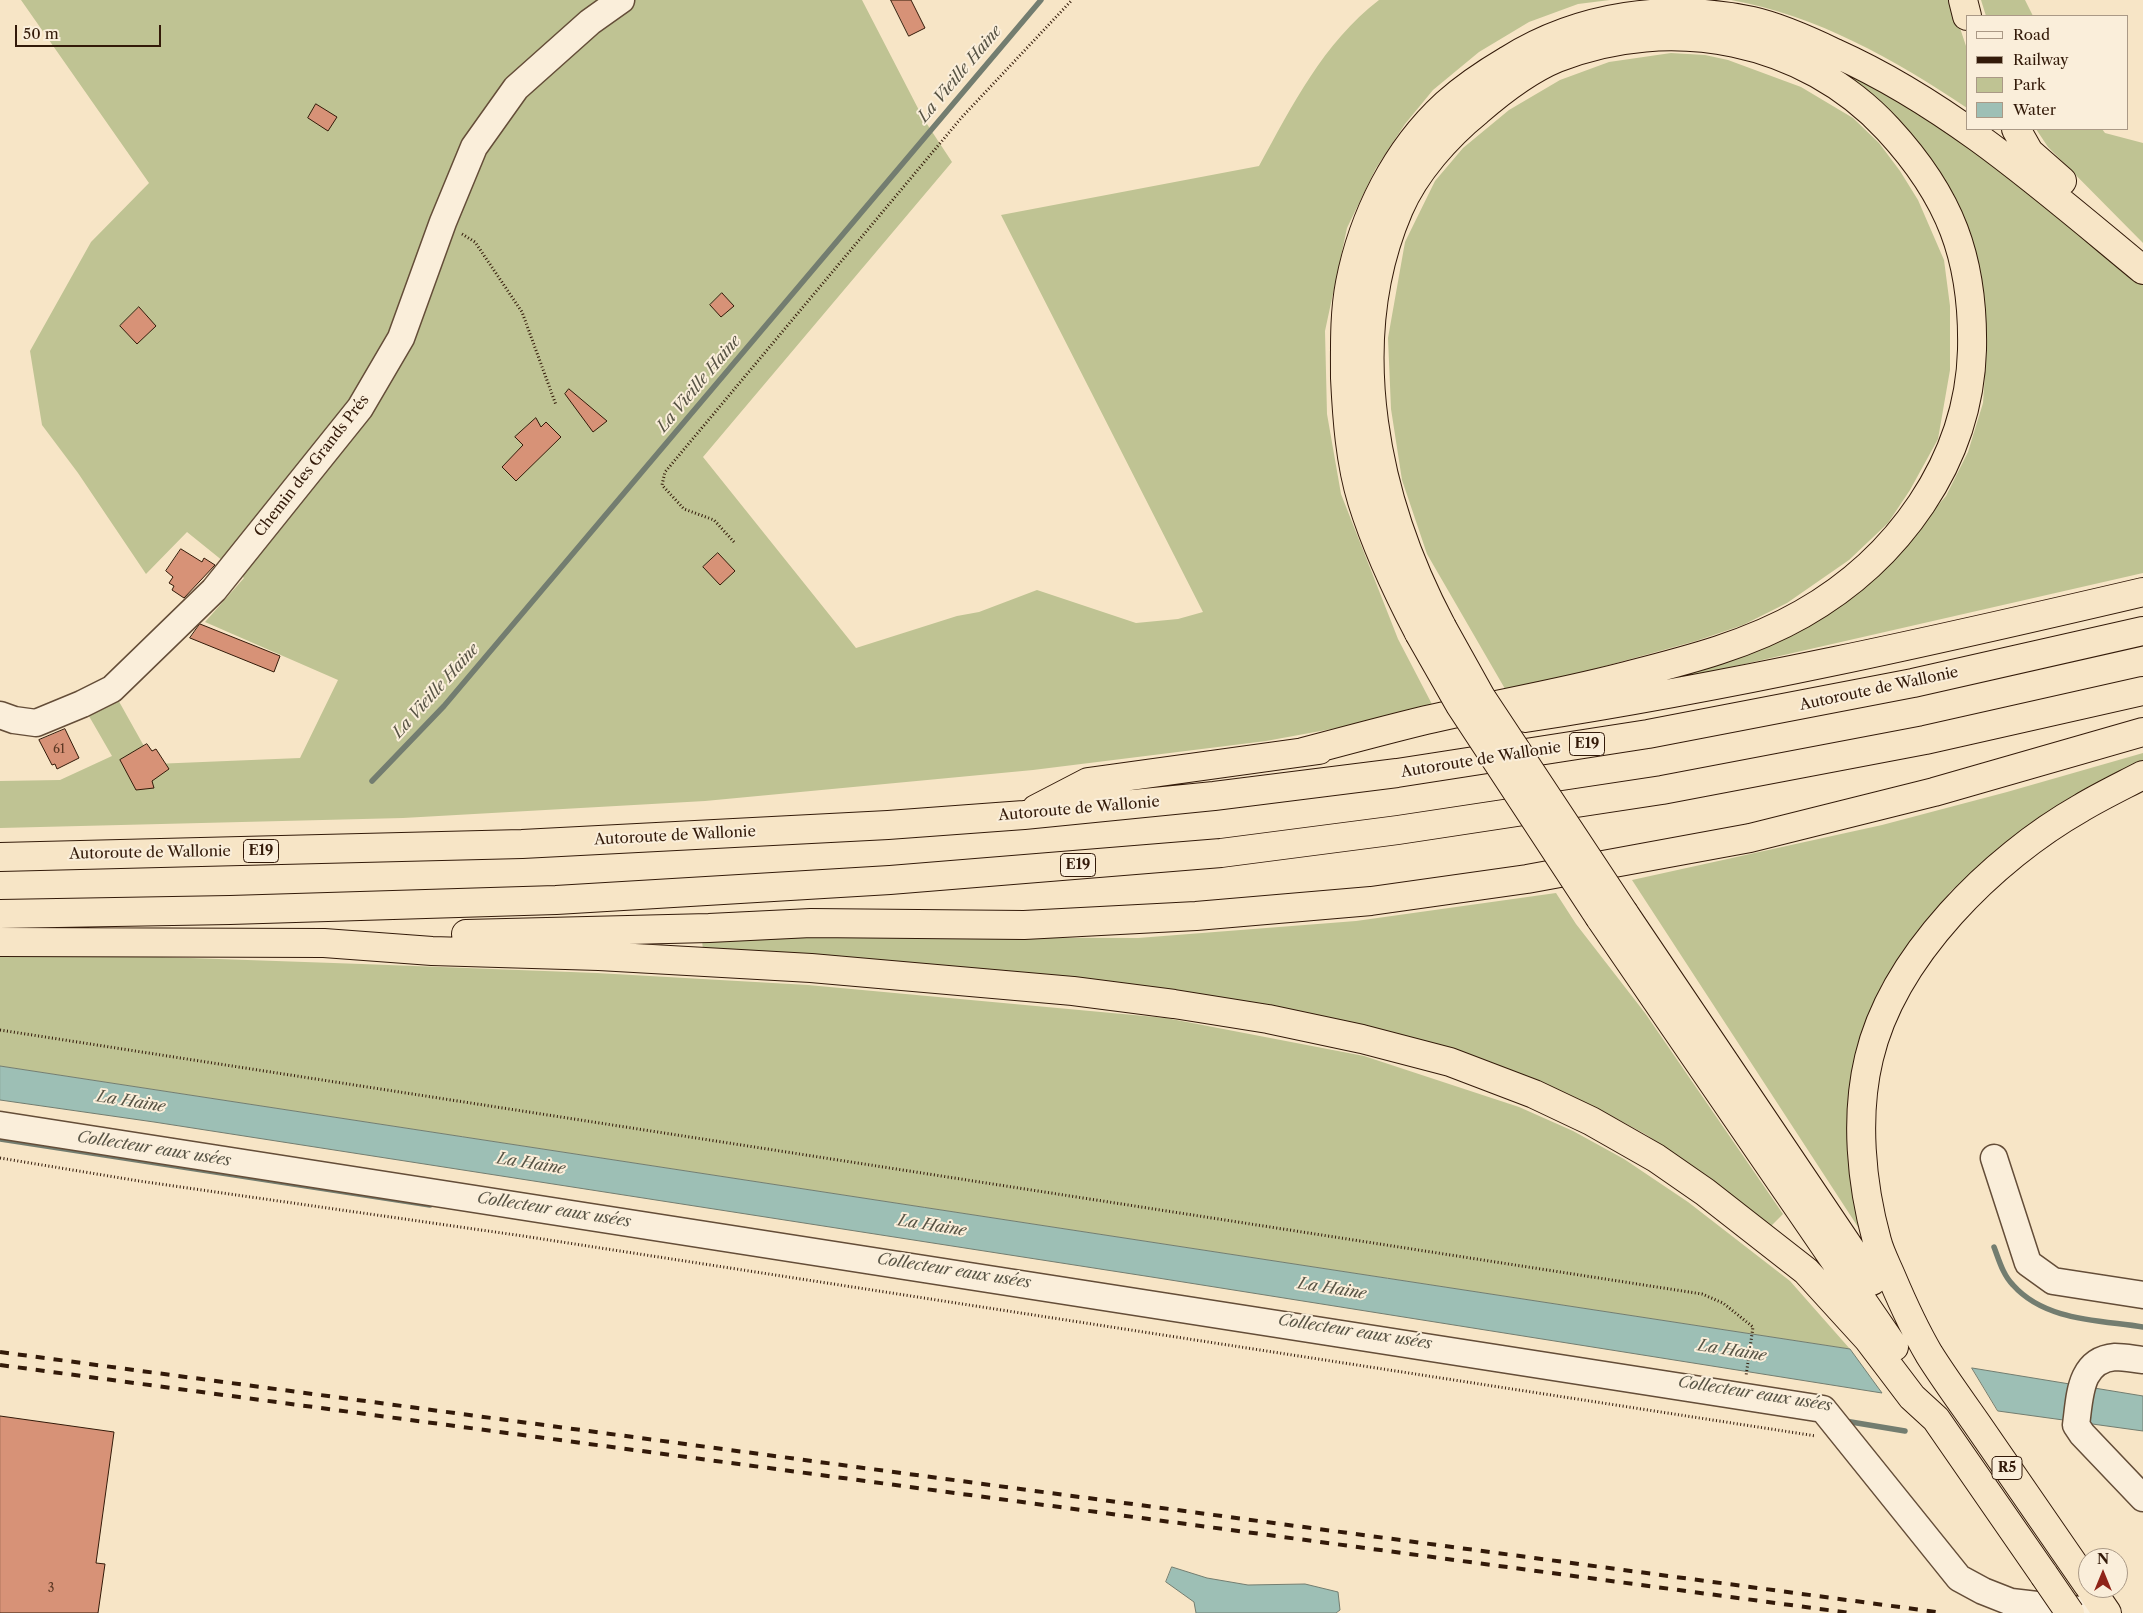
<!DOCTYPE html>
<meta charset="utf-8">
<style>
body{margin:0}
#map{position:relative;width:2143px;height:1613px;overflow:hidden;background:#f7e5c6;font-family:"Libre Caslon Text",serif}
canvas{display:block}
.legend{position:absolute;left:1966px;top:15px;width:162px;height:115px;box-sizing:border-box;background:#faeeda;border:1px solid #aa9986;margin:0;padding:6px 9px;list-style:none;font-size:15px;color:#331a09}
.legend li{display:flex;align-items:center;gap:10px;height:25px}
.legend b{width:25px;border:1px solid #aa9986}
.north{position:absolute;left:2078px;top:1548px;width:50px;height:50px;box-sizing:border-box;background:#faeeda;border:1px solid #aa9986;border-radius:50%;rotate:0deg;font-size:14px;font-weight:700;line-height:20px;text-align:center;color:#331a09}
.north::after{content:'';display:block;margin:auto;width:18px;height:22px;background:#8f2418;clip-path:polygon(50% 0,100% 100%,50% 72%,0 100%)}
.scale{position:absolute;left:15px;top:25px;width:146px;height:22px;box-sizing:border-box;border:2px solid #331a09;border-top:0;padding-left:6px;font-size:15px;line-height:18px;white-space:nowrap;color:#331a09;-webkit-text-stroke:4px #faeeda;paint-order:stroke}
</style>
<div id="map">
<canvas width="2143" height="1613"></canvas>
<ul class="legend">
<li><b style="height:6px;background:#faeeda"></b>Road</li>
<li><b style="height:6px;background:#331a09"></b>Railway</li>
<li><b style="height:14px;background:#bfc393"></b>Park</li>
<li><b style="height:14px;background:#9dbfb5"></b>Water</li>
</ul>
<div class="north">N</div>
<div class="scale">50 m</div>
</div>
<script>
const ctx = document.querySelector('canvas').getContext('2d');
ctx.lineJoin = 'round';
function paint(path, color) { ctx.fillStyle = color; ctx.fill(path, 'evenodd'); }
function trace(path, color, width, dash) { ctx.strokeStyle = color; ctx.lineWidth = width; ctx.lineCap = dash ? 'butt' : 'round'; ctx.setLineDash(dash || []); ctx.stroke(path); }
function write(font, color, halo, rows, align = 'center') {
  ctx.font = font + ' "Libre Caslon Text",serif'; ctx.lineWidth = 4; ctx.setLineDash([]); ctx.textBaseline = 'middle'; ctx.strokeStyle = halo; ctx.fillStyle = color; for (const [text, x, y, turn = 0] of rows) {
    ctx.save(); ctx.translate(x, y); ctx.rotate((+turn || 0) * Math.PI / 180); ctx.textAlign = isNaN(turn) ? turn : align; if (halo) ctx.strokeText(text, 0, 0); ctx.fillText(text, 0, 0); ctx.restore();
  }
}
const green = new Path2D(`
 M21 0H862L923 118 952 162 703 457 856 648 957 616 979 612 1037 590 1136 623 1178 619 1203 612 1001 215 1259 166C1292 106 1323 43 1379 0H1610L1578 4 1529 22 1479 52 1433 90 1405 124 1376 168 1347 228 1325 331 1327 414 1341 494 1398 639 1435 710 1266 741 1033 770 705 801 403 818 0 828V781L60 780 112 756 82 704 112 689 154 764 300 758 338 680 205 622 244 578 187 532 146 574 78 473 42 425 30 351 91 242 149 183Z
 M1731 0H1954L1960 28 1967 49V108C1896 60 1816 15 1731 0Z
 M1981 0H2025L2033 16H1986Z
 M1671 53 1705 55 1728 60 1801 87 1853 118 1879 143 1900 171 1918 200 1944 260 1950 306V370L1938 439 1910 490 1888 523 1849 560 1787 603 1743 625 1696 641 1547 682 1508 694 1427 554 1402 480 1391 409 1388 338 1405 242 1435 181 1463 148 1509 110 1560 80 1609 62Z
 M1812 61 1850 67 1989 156 2143 281V573L1587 700 1723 657 1908 540 1946 496 1968 452 1983 403 1987 345 1983 293 1971 249 1942 183Z
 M2036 129H2102L2105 133 2143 143V243L2048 147Z
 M2143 753V762L1992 855 1951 891 1911 942 1882 984 1862 1039 1864 1219 1858 1227 1632 880 1882 825 2007 792Z
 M1556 893 1576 924 1645 1013 1783 1214 1769 1228 1709 1177 1645 1134 1593 1106 1540 1082 1445 1049 703 951 702 940 808 937 1138 938 1356 921Z
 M0 955 133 956 362 964 597 973 808 985 1166 1018 1364 1056 1519 1107 1573 1131 1624 1159 1688 1202 1790 1281 1850 1349 0 1066Z`);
const water = new Path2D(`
 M0 1066 1850 1349 1882 1393 1158 1278 154 1122 0 1100Z
 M1972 1368 2143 1396V1431L1998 1411Z
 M1172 1567 1207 1578 1248 1585 1305 1584 1338 1592 1340 1610 1336 1613H1196L1194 1602 1166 1582Z`);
const stream = new Path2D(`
 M372 781 444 706 1041 0
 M0 1139 430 1205
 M1994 1247C1999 1260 2003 1275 2013 1285 2045 1321 2099 1320 2143 1327
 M1845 1421 1905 1431`);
const building = new Path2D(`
 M891 0H911L925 28 909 36Z
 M316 104 337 117 328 131 308 118Z
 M722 293 734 306 721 317 710 305Z
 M139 307 156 326 137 344 120 326Z
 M569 389 607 421 593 432 565 394Z
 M536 418 541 427 546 422 561 437 516 481 502 467 523 445 515 437Z
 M181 549 202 562 204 558 215 565 184 598 172 590 174 586 169 583 173 577 166 571Z
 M718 553 735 571 720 585 703 567Z
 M200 624 280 656 274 672 190 638Z
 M65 729 79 758 57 769 55 764 52 765 39 740Z
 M147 744 152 751 156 749 169 769 152 781 154 788 136 790 120 760Z
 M0 1416 114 1432 96 1563 105 1564 98 1613H0Z`);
const path = new Path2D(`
 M462 234 475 242 522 312 556 405
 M734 542 714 520 684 509 662 485 665 472 962 117 1072 0
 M0 1030 1702 1294 1723 1303 1753 1327 1746 1376
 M0 1158 139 1181 523 1236 1816 1436`);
const minor = new Path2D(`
 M0 715 14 720 36 723 82 704 112 689 214 590 360 408 401 338 443 222 474 147 516 88 590 22 621 0
 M0 1125 1823 1409 1959 1578 1983 1591 2011 1602 2106 1613
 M1994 1158 2028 1263 2053 1281 2143 1295
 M2143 1360C2134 1359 2124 1357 2115 1357 2079 1360 2080 1397 2076 1425L2082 1434 2143 1498`);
const highway = new Path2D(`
 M1963 0 1967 16
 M2016 129 2029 152 2062 181
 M1419 633C1397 591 1376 546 1362 501 1350 462 1347 419 1345 378 1345 347 1344 314 1350 283 1363 216 1396 150 1446 104 1465 87 1486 73 1508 60 1580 15 1669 3 1752 21 1779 27 1810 41 1835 53 1951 105 2046 190 2143 270
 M1525 718C1733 686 1938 640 2143 592
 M1303 752C1344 741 1385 730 1426 720 1491 705 1557 694 1622 677 1684 661 1746 646 1802 614 1897 560 1969 462 1972 350 1974 258 1950 196 1888 129 1805 39 1671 13 1557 58 1528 70 1501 91 1478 111 1447 136 1415 172 1399 209 1341 344 1376 503 1442 627
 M1036 809 1088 782 1319 750
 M0 857 522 844 888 825 1024 815 1214 796 1397 773 1648 734 1913 683 2143 631
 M1624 913 1872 1281
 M0 914 230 910 556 900 890 880 1221 853 1398 830 1662 790 1925 740 2143 691
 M1600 918 1894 1347
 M466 934 709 928 811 923 1024 925 1196 916 1371 901 1527 879 1750 838 1934 792 2143 732
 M0 942 324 943 432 951 599 956 811 968 1073 991 1174 1004 1268 1019 1362 1039 1450 1062 1534 1094 1591 1121 1656 1158 1705 1192 1806 1271 1868 1339 1912 1397 1936 1419 2044 1575
 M2088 1585C2051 1532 2014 1478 1977 1424 1961 1401 1944 1378 1929 1354 1915 1330 1903 1304 1892 1278 1887 1266 1880 1253 1877 1241 1861 1183 1855 1116 1869 1058 1893 956 1993 858 2081 808 2101 796 2122 786 2143 775
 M2090 1588 2107 1613`);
const rail = new Path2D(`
 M0 1352 1944 1613
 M0 1365 1850 1613`);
const highwayBridge = new Path2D(`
 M1442 627 1481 697 1624 913
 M1419 633 1460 705 1600 918
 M2044 1575 2070 1613`);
const numberNames = [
 ["61",59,750],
 ["3",51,1589]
];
const shields = [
 [1587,744,35],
 [261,851,35],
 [1078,865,35],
 [2007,1468,30]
];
const shieldNames = [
 ["E19",1587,744],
 ["E19",261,851],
 ["E19",1078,865],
 ["R5",2007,1468]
];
const streetNames = [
 ["Chemin des Grands Prés",312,466,-52],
 ["Autoroute de Wallonie",1879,689,-12],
 ["Autoroute de Wallonie",1481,760,-9],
 ["Autoroute de Wallonie",1079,809,-5],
 ["Autoroute de Wallonie",675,836,-3],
 ["Autoroute de Wallonie",150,853,-1]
];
const waterNames = [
 ["La Vieille Haine",960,74,-50],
 ["La Vieille Haine",699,384,-50],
 ["La Vieille Haine",436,691,-48],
 ["La Haine",131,1102,9],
 ["Collecteur eaux usées",154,1149,9],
 ["La Haine",531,1164,9],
 ["Collecteur eaux usées",554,1210,9],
 ["La Haine",932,1226,9],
 ["Collecteur eaux usées",954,1271,9],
 ["La Haine",1332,1289,9],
 ["Collecteur eaux usées",1355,1332,9],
 ["La Haine",1732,1351,9],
 ["Collecteur eaux usées",1755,1394,9]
];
paint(green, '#bfc393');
paint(water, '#9dbfb5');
trace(water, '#737d70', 1);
trace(stream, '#737d70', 5.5);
paint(building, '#d79277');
trace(building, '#331a09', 1);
trace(minor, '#644d38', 29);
trace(highway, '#331a09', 30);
trace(path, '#331a09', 3, [1, 2.5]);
trace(minor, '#faeeda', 26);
trace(highway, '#f7e5c6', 28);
trace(rail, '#331a09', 4, [9, 9]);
trace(highwayBridge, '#331a09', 30, []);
trace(highwayBridge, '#f7e5c6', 28);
write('12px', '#5c3824', null, numberNames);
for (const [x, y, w] of shields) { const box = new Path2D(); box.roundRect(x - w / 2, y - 11.5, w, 23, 4); ctx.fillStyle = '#faeeda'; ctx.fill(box); trace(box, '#331a09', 1); }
write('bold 14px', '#331a09', null, shieldNames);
write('15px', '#331a09', '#faeeda', streetNames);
write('italic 16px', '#585445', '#faeeda', waterNames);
</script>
